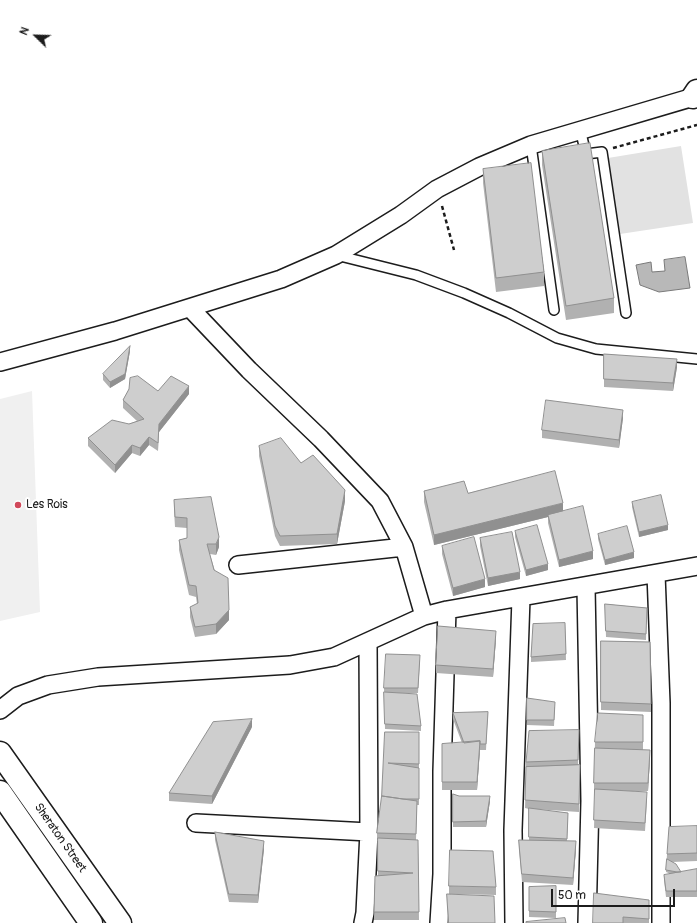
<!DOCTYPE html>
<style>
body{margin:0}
#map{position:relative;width:697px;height:923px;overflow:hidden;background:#fff;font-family:Pangolin,sans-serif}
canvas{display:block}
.north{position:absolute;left:16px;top:16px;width:40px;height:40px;-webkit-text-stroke:3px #fff;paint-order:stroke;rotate:293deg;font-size:11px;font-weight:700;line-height:16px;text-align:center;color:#1c1c1c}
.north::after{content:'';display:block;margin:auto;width:14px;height:18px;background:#1c1c1c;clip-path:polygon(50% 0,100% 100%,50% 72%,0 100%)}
.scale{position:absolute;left:551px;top:889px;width:124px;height:18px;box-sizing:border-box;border:2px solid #1c1c1c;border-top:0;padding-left:5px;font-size:12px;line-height:14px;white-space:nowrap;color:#1c1c1c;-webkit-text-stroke:3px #fff;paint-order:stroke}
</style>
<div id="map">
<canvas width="697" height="923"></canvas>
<div class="north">N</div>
<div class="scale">50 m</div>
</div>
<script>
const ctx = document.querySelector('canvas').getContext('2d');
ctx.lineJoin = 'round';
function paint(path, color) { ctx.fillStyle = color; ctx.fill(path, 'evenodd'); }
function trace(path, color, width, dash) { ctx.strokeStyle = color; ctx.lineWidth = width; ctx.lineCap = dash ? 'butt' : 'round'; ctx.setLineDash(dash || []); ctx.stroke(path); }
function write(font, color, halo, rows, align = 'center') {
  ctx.font = font + ' Pangolin,sans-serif'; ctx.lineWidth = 4; ctx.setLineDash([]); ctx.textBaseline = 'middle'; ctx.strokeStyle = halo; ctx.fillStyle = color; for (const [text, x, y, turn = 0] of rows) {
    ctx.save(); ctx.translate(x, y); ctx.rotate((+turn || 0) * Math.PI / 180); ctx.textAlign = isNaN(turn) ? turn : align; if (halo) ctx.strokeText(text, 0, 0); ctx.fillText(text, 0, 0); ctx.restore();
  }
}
const built = new Path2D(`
 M32 391 40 612 0 621V399Z`);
const green = new Path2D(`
 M681 146 693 223 620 234 608 158Z`);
const water = new Path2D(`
 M685 257 690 288 659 292 640 285 636 265 651 262 652 272 665 271 664 260Z`);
const path = new Path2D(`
 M613 148 697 125
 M442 206 454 250`);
const service = new Path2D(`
 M580 129 586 154 602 152 626 313
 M531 145 554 310
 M336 255 416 275 464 293 509 313 557 338 596 349 697 359`);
const minor = new Path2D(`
 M191 309 249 370 321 439 380 501 404 547 424 616
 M0 362 115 331 281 279 336 255 401 215 437 189 479 167 531 145 697 96
 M238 565 404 547
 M656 574 661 703V923
 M586 587 590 801 587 923
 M0 710 18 696 48 685 98 677 290 665 334 657 424 616 447 610 697 566
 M196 823 369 832
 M363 923 365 913 369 832 368 643
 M439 923 442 874V771L447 610
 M514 923 513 830 521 598`);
const tertiary = new Path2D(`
 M693 97 697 91
 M0 753 120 923
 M0 792 91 923`);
const wall = new Path2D(`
 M542 151 614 298V313L566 320 542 165Z
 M483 169 544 272V286L496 292 483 183Z
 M130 351 125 379 110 388 103 380V374Z
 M604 354 677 367 673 391 604 387Z
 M129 389 189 394 159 432 158 451 149 445 140 456 132 453 115 473 88 446V438L137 421 123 408V400Z
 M623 418 619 448 542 438V430Z
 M259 446 301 463 345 501 337 544 280 546 275 536 259 456Z
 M424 491 468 493 563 511 593 559 559 567 548 523V517L434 545 424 502Z
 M174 500 219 547 216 555 210 554 229 620 216 634 195 637 190 617V607L197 604 196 597 189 595 179 550V540L187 538V528L175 527 174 510Z
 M632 502 668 530 639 537 632 507Z
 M515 531 548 570 526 576 515 537Z
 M598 534 634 558 605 565 598 539Z
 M480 538 520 579 488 586 480 546Z
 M442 546 485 587 453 596 442 554Z
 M605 604 647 608 646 640 606 637Z
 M565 623 566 660 531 662V657Z
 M496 639 493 677 436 673V665Z
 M601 641 650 642 651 712 601 710Z
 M420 660 418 693H398L421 726V731L385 729 384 688Z
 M527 698 555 707 554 726 527 725Z
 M488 712 486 750H480L477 790H442V744L462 743 453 719V713Z
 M643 715V750L650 758 648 791H633L647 800 645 831 594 828 595 791H594V783L595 742Z
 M252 727 212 804 169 801V793Z
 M385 732H419V805H417L416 840H418L419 920H374L375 876H378V841H377V833L382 796Z
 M579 738 578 765H580L579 812 534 809 568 813 567 841 576 849 573 885 522 882 519 848V840H529V809L525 808 526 770V762Z
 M453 794 459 796 490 801 486 827H453Z
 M697 826V861L672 862 681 872 697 869V897H666L664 880V875L671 874 666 872 667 854Z
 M215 832 264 849 258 903 229 902 215 840Z
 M449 886 496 887V895L450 894 495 923H448L447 894H449Z
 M556 886V918L529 917V887Z
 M649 900V923H593Z`);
const shadedWall = new Path2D(`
 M130 346V351L125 379 110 388V382Z
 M677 359V367L673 391V383Z
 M189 386V394L159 432 158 451 159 424Z
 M623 410V418L619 448V440Z
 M149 437V445L140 456V448Z
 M132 445V453L115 473V465Z
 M345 490V501L337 544V534Z
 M563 503V513L548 515V517L434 545V535Z
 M668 525V530L639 537V532Z
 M219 537V547L216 555V544Z
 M593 551V559L559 567V560Z
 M634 552V558L605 565V560Z
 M548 564V570L526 576V570Z
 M520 572V579L488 586V578Z
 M485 579V587L453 596V588Z
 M229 610V620L216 634V624Z
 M496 631V639L493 677V669Z
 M252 719V727L212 804V796Z
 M480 741V749L477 790V782Z
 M650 750V758L648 791V783Z
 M490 796V801L486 827V821Z
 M264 841V849L258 903V895Z
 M576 841V849L573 885V878Z`);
const building = new Path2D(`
 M590 143 614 298 566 306 542 151Z
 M531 163 544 272 496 278 483 169Z
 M130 346 125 374 110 382 103 374Z
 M604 354 677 359 673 383 604 379Z
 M138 376 158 391 171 376 189 386 159 424 158 443 149 437 140 448 132 445 115 465 88 438 112 420 129 424 144 419 123 400 129 389 130 378Z
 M546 400 623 410 619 440 542 430Z
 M281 438 301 463 313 455 345 490 337 534 280 536 275 526 259 446Z
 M555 471 563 503 434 535 424 491 464 481 468 493Z
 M661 495 668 525 639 532 632 502Z
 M211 497 219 537 216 544H207L214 570 228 578 229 610 216 624 195 627 190 607 198 603 196 586 189 585 179 540 187 538V518L175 517 174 500Z
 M583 506 593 551 559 560 548 515Z
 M537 525 548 564 526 570 515 531Z
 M627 526 634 552 605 560 598 534Z
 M512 532 520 572 488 578 480 538Z
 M474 537 485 579 453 588 442 546Z
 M605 604 647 608 646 634 606 631Z
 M565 623 566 654 531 657 533 624Z
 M438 626 496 631 493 669 436 665Z
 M601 641 650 642 651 704 601 702Z
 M386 654 420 655 418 688H384Z
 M384 692 417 694 421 726 385 724Z
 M527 698 555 702 554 720H527Z
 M488 712 486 744H480V741L464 743 453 713Z
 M598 713 643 715V742H595Z
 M252 719 212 796 169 793 213 722Z
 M579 730 578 760 526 762 529 731Z
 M385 732H419V764L388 763 419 768V799H403L382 796Z
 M480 741 477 782H442V744Z
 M595 748 650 750 648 783H594Z
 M580 765 579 804 525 800 526 767Z
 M595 789 647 792 645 823 594 820Z
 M453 794 459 796H490L486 821 453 822Z
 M382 796 417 801 416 834 377 833Z
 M529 808 568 813 567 839 529 837Z
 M697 826V853L667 854 669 827Z
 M215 832 264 841 258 895 229 894Z
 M378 838 418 840 419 912H374L375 876 413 873 378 871Z
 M519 840 576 841 573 878 522 874Z
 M450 850 493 851 496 887 449 886Z
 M667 859 676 864 681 872H677L666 870Z
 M697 869V891H666L664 875Z
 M556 886V912L529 911V887Z
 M594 893 649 900V919L623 917V923H593Z
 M447 894 494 896 495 923H449Z
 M565 918 566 923H526V922Z`);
const markers = [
 [18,505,4,"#d1495b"]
];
const poiNames = [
 ["Les Rois",26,505]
];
const streetNames = [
 ["Sheraton Street",60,838,55]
];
paint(built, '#f0f0f0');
paint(green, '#e2e2e2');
paint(water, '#b8b8b8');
trace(water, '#7a7a7a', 1);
trace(service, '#1c1c1c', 12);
trace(minor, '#1c1c1c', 20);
trace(tertiary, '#1c1c1c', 25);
trace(path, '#1c1c1c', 2.5, [4, 3]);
trace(service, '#fff', 9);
trace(minor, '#fff', 17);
trace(tertiary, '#fff', 22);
paint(wall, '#b1b1b1');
paint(shadedWall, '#909090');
paint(building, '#cecece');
trace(building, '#909090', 1);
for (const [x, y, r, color] of markers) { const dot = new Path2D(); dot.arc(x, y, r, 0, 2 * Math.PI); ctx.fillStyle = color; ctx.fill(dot); trace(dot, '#fff', 1.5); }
write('12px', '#1c1c1c', '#fff', poiNames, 'left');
write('12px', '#1c1c1c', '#fff', streetNames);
</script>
